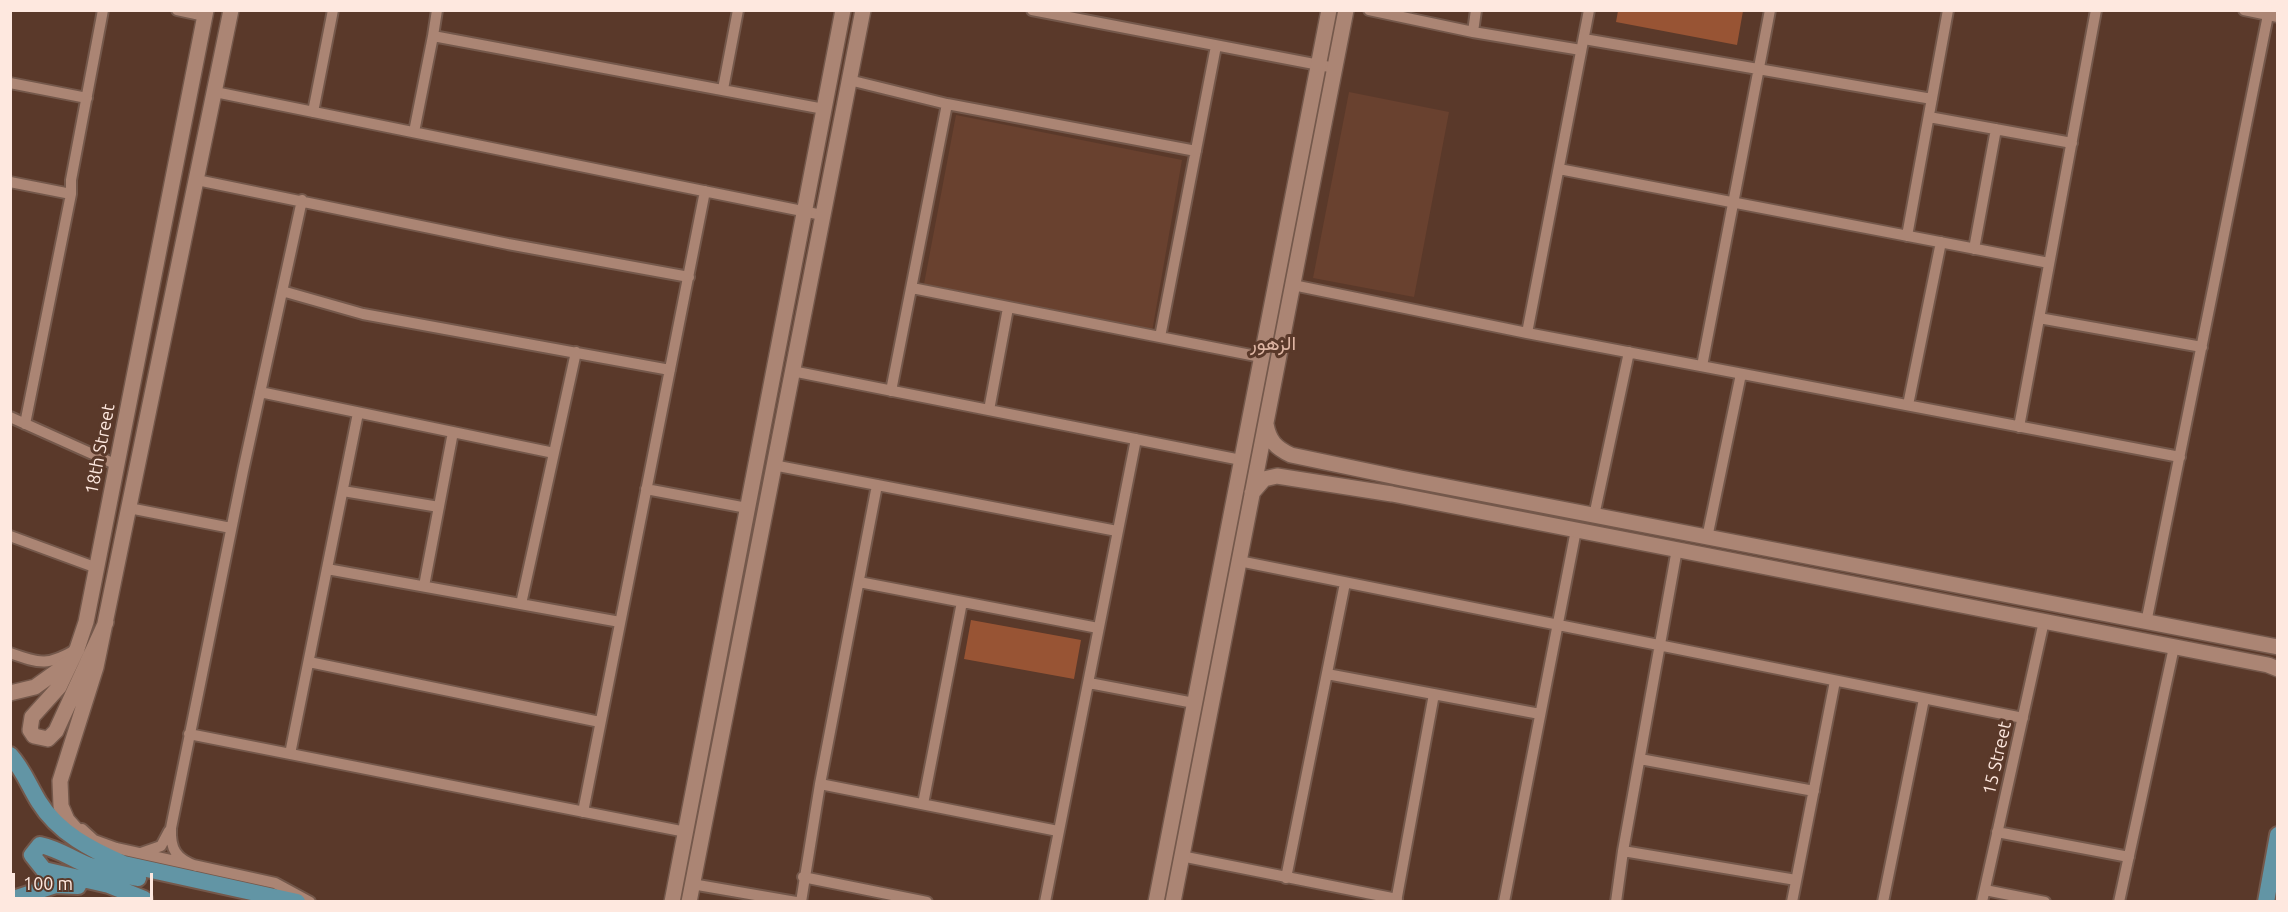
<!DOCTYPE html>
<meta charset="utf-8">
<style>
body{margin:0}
#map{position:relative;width:2288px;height:912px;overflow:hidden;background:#5a392a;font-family:Ubuntu,sans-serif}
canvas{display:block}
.frame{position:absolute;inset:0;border:12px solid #fee8df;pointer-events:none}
.scale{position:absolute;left:12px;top:873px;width:141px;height:27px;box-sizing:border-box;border:3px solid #fee8df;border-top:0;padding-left:8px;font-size:18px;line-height:21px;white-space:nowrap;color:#fee8df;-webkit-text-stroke:4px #5a392a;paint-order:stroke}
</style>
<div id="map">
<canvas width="2288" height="912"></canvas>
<div class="frame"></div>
<div class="scale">100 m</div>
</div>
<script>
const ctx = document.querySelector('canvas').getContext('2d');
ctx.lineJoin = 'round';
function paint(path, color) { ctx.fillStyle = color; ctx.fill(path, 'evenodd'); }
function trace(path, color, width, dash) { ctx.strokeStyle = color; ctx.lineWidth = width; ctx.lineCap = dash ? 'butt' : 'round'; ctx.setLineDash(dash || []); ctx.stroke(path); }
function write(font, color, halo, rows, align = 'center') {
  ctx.font = font + ' Ubuntu,Vazirmatn,sans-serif'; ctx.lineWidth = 6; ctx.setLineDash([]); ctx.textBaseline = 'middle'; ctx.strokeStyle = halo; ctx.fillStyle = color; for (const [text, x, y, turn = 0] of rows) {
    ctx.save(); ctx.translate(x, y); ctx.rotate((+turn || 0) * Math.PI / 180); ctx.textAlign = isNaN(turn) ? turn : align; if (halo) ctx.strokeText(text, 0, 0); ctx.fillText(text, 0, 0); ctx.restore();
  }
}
const built = new Path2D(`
 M1349 92 1449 112 1414 297 1313 278Z
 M956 115 1182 160 1152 332 924 284Z`);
const green = new Path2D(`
 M1618 11V10L1743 11 1737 45 1616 22Z
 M971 620 1081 640 1074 679 964 659Z`);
const street = new Path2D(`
 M177 10 205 16
 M1032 10 1335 68
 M1369 10 1473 32 1581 50
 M2244 10 2278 17
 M1473 32 1476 10
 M433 36 437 10
 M1584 39 1932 99
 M849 80 947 104 1196 151
 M10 83 87 98
 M723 89 738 10
 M215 92 822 215
 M313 112 333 10
 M1929 117 2072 143
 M414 132 433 36 824 109
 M1559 169 2049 263
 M197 180 508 244 689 277
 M10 182 71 194
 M1907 236 1948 10
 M1974 249 1996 129
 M1293 285 1527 333 2180 457
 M912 288 1261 357
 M282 291 363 314 670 370
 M2039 318 2202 347
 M1527 333 1589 10
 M1160 337 1216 46
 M1702 366 1770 10
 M792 371 1241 460
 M891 391 947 104
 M260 392 554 453
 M1908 405 1941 242
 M989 410 1008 308
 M10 417 117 465
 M25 424 71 194V180L103 10
 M2019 427 2096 10
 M773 465 1117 531
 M646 489 747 508
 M343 491 439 507
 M129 508 231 528
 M1594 516 1629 352
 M10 536 97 568
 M1707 538 1741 374
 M1239 561 2023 718
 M327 569 620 622
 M859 582 1098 628
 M424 586 453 432
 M521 604 576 352
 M2146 623 2268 15
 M10 653C41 664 48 666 77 649
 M309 662 600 722
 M1327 674 1540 714
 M1089 683 1194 703
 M189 734 686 832
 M290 754 358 413
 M1640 759 1814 791
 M820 784 1058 831
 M923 804 962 602
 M583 812 705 191
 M82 829 94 840 116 848 275 883 310 902
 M1997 832 2129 857
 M1623 851 1796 880
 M141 853 161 846 169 831
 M1181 856 1397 899
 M196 866C176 859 170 849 171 828L243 471 302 200
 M803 877 927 902
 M1286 878 1345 583
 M692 884 796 902
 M1985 890 2045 902
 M801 902 820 784 877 485
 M1045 902 1136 439
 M1396 902 1434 694
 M1504 902 1576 530
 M1616 902 1623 851 1677 549
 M1792 902 1835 681
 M1883 902 1924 699
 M1982 902 2044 621
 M2119 902 2174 647`);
const secondary = new Path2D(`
 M1266 424C1269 441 1276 448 1291 455L1401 478 2278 647
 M1252 493 1264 479 1277 476 1392 494 2268 665 2278 669
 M106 622 56 731 48 739 34 736 30 730 32 717 59 687 77 649 86 622 206 10
 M10 693 35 687 67 664
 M84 839 67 820 61 806 60 781 96 667 231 10
 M672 902 843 10
 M689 902 863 10
 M1156 902 1329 10
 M1173 902 1346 10`);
const primary = new Path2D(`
 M10 755C23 769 29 786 39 802 58 833 92 850 124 864L297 902
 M138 878C119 874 101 871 83 863 67 856 58 849 40 845L32 855 44 870 109 885 144 899
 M10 900 56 885 78 886
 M2266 902 2278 835`);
const streetNames = [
 ["18th Street",100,449,-79],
 ["15 Street",1997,758,-77]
];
const neighbourhoodNames = [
 ["الزهور",1273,343]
];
paint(built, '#69412f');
paint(green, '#985434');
trace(street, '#74584b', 14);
trace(secondary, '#74584b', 18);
trace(primary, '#74584b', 20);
trace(street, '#ab8574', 10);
trace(secondary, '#ab8574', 15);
trace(primary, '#6295a5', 16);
write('18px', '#fee8df', '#5a392a', streetNames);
write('20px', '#deb5a3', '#5a392a', neighbourhoodNames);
</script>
